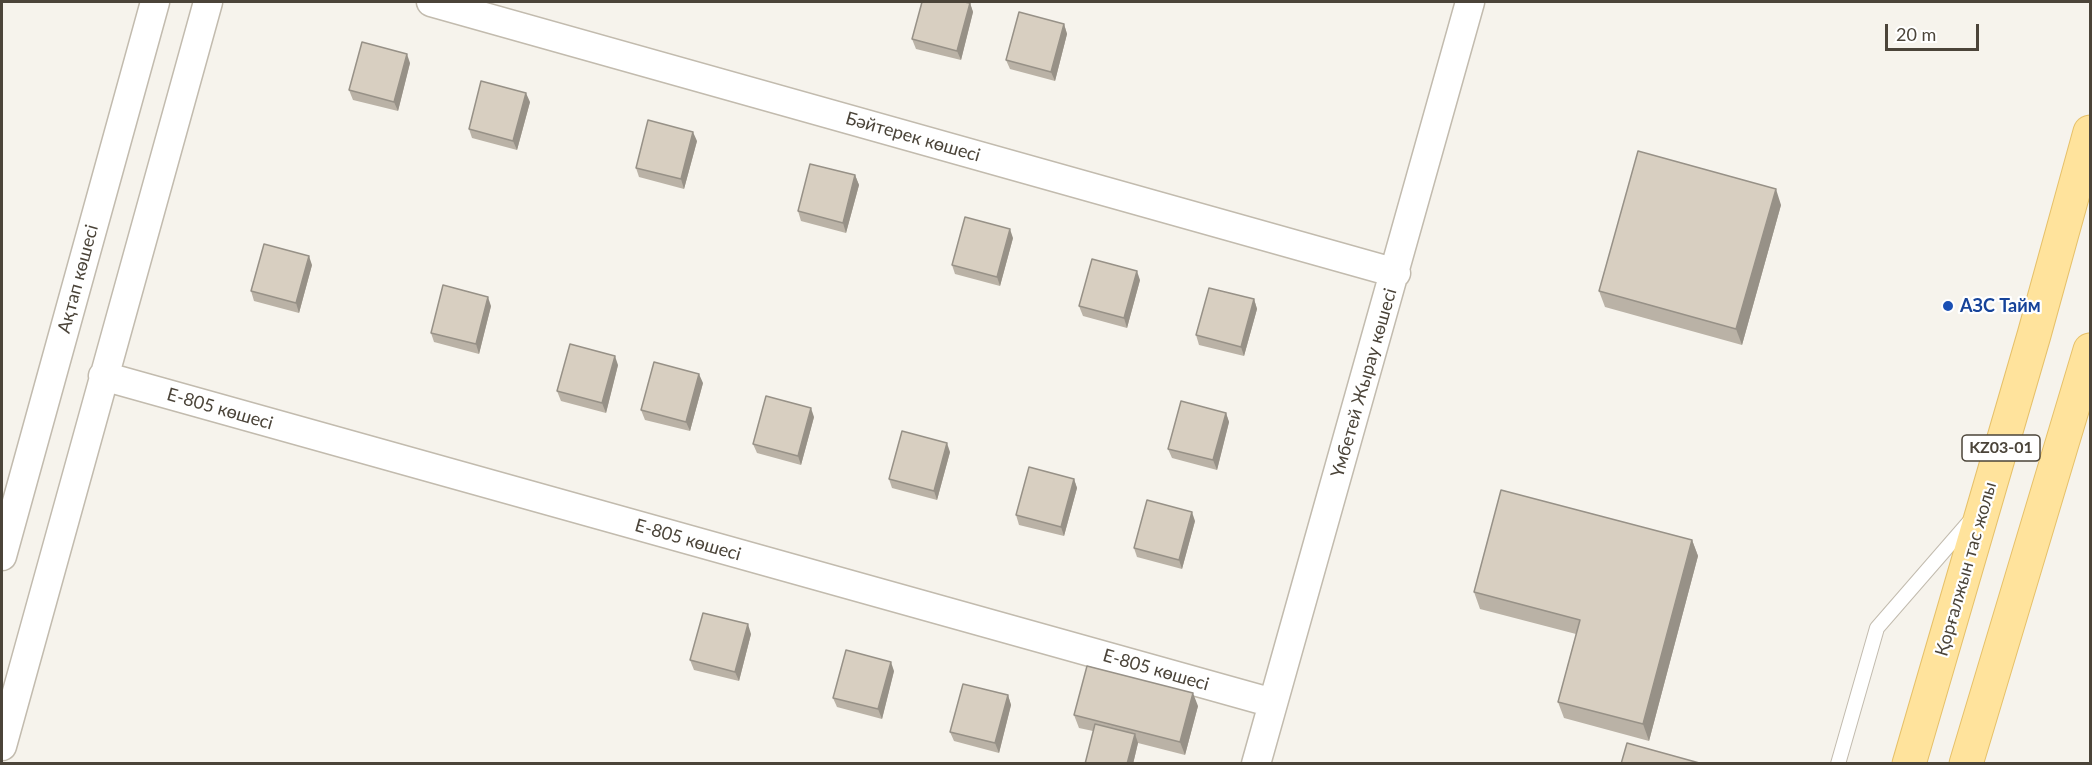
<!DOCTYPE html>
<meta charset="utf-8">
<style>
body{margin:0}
#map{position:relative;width:2092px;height:765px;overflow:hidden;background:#f6f3ec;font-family:Lato,sans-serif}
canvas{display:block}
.frame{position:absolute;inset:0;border:3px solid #4b4439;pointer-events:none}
.scale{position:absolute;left:1885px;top:24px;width:94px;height:27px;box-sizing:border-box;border:3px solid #4b4439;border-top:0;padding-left:8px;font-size:18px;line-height:21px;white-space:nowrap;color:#4b4439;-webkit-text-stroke:4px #fff;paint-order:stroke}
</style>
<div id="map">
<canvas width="2092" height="765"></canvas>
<div class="frame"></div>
<div class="scale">20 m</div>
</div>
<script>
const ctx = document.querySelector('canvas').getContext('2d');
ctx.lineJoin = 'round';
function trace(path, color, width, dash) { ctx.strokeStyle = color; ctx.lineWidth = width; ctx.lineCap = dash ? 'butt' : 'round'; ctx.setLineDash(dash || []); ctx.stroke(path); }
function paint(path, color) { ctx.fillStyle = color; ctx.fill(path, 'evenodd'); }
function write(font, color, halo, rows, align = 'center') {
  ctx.font = font + ' Lato,sans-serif'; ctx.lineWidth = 4.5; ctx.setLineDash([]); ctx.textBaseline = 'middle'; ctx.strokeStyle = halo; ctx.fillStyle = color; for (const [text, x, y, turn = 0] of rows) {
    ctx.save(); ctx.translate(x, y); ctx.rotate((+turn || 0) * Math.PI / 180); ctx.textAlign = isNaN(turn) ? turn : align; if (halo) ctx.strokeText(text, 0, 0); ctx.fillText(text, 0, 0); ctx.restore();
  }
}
const service = new Path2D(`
 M1838 764 1877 628 1970 521`);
const minor = new Path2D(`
 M431 2 1396 273
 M103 376 1273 703
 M2 556 155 2
 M2 746 208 2
 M1256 764 1470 2`);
const primary = new Path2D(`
 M1909 764 2034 335 2090 132
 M1966 764 2090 350`);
const wall = new Path2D(`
 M970 3 973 12 961 60 916 49 912 39Z
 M1064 24 1067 34 1055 81 1010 69 1006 60Z
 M410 63 398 111 353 100 349 90Z
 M530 102 517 150 472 138 469 129Z
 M697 141 684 189 639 177 636 168Z
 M855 175 859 185 846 233 801 221 798 211Z
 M1781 205 1742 345 1605 307 1599 291Z
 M1013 238 1000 286 955 274 952 265Z
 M312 265 299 313 254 301 251 291Z
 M1140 280 1127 328 1083 316 1079 306Z
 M1254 299 1257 309 1244 356 1199 345 1196 335Z
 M491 306 479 354 434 342 431 333Z
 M618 365 606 413 561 401 557 391Z
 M703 383 690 431 645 420 641 410Z
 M1226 413 1229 422 1217 470 1172 458 1168 449Z
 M814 417 801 465 757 453 753 444Z
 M950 452 937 500 892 488 889 479Z
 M1074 479 1077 488 1064 536 1019 525 1016 515Z
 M1195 521 1182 569 1137 557 1134 548Z
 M1692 540 1698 556 1649 741 1564 718 1558 702 1576 634 1480 609 1474 592Z
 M751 634 739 681 694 670 690 660Z
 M894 671 882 719 837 707 833 698Z
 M1008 695 1011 705 999 753 954 741 950 732Z
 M1198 706 1185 755 1138 743 1133 764 1093 731 1079 728 1074 715Z`);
const shadedWall = new Path2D(`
 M970 3 973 12 961 60 957 51Z
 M1064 24 1067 34 1055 81 1051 72Z
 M407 54 410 63 398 111 394 102Z
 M526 93 530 102 517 150 513 141Z
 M693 132 697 141 684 189 681 179Z
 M855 175 859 185 846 233 843 223Z
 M1776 189 1781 205 1742 345 1736 329Z
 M1010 229 1013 238 1000 286 997 277Z
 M309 256 312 265 299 313 296 303Z
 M1137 271 1140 280 1127 328 1124 318Z
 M488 297 491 306 479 354 476 344Z
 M1254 299 1257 309 1244 356 1241 347Z
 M615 356 618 365 606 413 602 403Z
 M699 374 703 383 690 431 686 422Z
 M811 408 814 417 801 465 798 456Z
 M1226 413 1229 422 1217 470 1213 460Z
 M947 443 950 452 937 500 934 491Z
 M1074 479 1077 488 1064 536 1061 527Z
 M1192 512 1195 521 1182 569 1179 560Z
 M1692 540 1698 556 1649 741 1643 724Z
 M748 624 751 634 739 681 735 672Z
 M891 662 894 671 882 719 878 709Z
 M1193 693 1198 706 1185 755 1180 742Z
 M1008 695 1011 705 999 753 995 743Z
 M1135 734 1138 743 1133 764H1127Z`);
const building = new Path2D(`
 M922 2H964L970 3 957 51 912 39Z
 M1019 12 1064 24 1051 72 1006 60Z
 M362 42 407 54 394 102 349 90Z
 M481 81 526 93 513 141 469 129Z
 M648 120 693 132 681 179 636 168Z
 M1638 151 1776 189 1736 329 1599 291Z
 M810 164 855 175 843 223 798 211Z
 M965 217 1010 229 997 277 952 265Z
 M264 244 309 256 296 303 251 291Z
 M1092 259 1137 271 1124 318 1079 306Z
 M443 285 488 297 476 344 431 333Z
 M1209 288 1254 299 1241 347 1196 335Z
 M570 344 615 356 602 403 557 391Z
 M654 362 699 374 686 422 641 410Z
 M766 396 811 408 798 456 753 444Z
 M1181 401 1226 413 1213 460 1168 449Z
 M902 431 947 443 934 491 889 479Z
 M1029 467 1074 479 1061 527 1016 515Z
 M1501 490 1692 540 1643 724 1558 702 1580 620 1474 592Z
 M1147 500 1192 512 1179 560 1134 548Z
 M703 613 748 624 735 672 690 660Z
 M846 650 891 662 878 709 833 698Z
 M1087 666 1193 693 1180 742 1074 715Z
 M963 684 1008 695 995 743 950 732Z
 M1095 724 1135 734 1127 764H1085Z
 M1627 743 1703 764H1621Z`);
const markers = [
 [1948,306,6,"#1a4fb4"]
];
const shields = [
 [2001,448,78]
];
const shieldNames = [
 ["KZ03-01",2001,448]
];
const streetNames = [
 ["Бәйтерек көшесі",913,137,16],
 ["Ақтап көшесі",78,279,-75],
 ["Үмбетей Жырау көшесі",1364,383,-74],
 ["Е-805 көшесі",220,409,16],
 ["Е-805 көшесі",688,540,16],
 ["Қорғалжын тас жолы",1966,569,-74],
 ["Е-805 көшесі",1156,670,16]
];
const transitNames = [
 ["АЗС Тайм",1960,306]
];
trace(service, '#c2bbae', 16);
trace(minor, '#c2bbae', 31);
trace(primary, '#e6c16a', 35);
trace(service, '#fff', 14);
trace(minor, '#fff', 28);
trace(primary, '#ffe39c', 33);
paint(wall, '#bab2a6');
paint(shadedWall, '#979187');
paint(building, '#d8cfc1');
trace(building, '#979187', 1.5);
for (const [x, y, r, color] of markers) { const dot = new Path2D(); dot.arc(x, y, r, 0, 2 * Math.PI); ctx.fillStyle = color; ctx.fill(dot); trace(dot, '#fff', 2); }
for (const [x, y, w] of shields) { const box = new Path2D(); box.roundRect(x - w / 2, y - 13, w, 26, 4.5); ctx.fillStyle = '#fff'; ctx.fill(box); trace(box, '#4b4439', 1.5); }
write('bold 16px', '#4b4439', null, shieldNames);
write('18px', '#4b4439', '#fff', streetNames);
write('bold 18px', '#164399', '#fff', transitNames, 'left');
</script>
